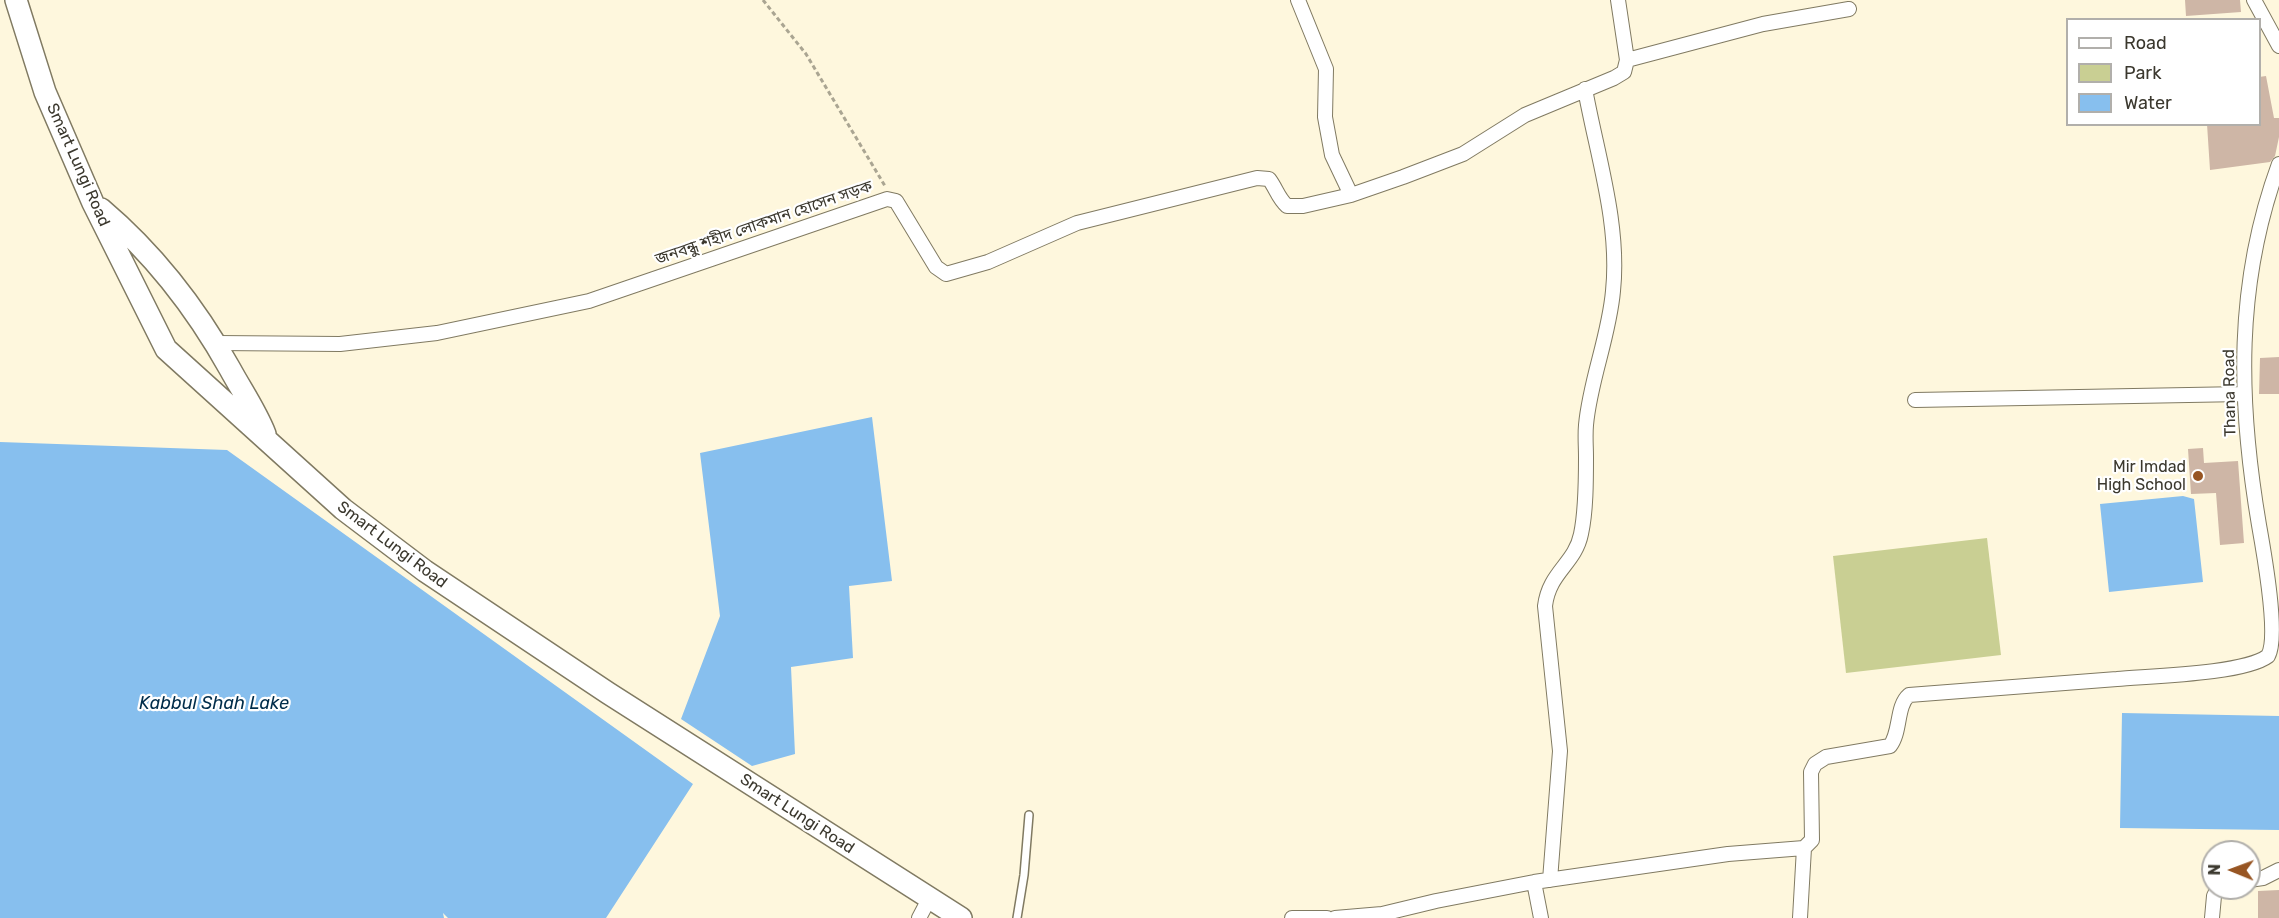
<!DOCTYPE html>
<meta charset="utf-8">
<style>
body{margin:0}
#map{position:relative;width:2279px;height:918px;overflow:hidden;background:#fef7dd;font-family:Rubik,sans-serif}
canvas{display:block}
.legend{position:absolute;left:2066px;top:18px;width:195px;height:108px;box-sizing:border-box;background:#fff;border:2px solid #b1afab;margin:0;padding:8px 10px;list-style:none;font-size:18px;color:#3b382e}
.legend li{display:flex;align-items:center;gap:12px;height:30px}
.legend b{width:30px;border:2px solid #b1afab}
.north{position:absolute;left:2201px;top:840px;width:60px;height:60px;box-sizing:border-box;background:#fff;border:2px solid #b1afab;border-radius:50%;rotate:271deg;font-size:16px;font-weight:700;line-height:24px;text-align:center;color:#3b382e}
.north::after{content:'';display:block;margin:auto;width:21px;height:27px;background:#975523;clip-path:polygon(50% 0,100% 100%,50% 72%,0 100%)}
</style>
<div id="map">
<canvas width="2279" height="918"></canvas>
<ul class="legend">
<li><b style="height:8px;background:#fff"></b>Road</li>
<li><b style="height:16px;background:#c9cf93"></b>Park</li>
<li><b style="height:16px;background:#87bfee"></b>Water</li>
</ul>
<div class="north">N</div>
</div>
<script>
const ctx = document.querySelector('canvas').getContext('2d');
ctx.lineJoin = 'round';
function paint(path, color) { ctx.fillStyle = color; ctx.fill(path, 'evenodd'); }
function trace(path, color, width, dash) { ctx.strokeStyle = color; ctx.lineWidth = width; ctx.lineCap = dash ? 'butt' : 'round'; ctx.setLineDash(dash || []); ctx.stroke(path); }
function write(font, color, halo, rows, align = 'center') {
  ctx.font = font + ' Rubik,"Noto Sans Bengali",sans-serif'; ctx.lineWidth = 4.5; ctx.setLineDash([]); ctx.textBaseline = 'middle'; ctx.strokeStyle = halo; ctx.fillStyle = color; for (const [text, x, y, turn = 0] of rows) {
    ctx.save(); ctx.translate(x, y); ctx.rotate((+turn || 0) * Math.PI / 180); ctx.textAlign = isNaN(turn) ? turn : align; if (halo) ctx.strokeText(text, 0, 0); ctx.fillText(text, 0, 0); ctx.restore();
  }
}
const green = new Path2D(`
 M1987 538 2001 655 1846 673 1833 556Z`);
const water = new Path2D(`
 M872 417 892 581 849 586 853 658 791 667 795 754 752 766 681 719 720 616 700 453Z
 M0 442 227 450 693 784 606 918H448L443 913 444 918H0Z
 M2183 496 2194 499 2203 582 2109 592 2100 504Z
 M2122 713 2279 716V830L2120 828Z`);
const building = new Path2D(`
 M2185 0H2240L2241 12 2186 16Z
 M2266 76 2274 118H2279V137L2275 156 2270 162 2210 170 2207 124H2259V77Z
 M2279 357V394H2259L2260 358Z
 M2203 448 2204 463 2238 461 2244 543 2220 545 2216 493 2191 494 2188 449Z
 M2279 890V918H2258V891Z`);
const path = new Path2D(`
 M763 0 806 54 885 186`);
const lane = new Path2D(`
 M1017 918 1024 875 1029 815`);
const street = new Path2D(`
 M1298 0 1326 69 1325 117 1332 155 1351 195
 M2254 0 2279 46
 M1627 60 1763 24 1849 9
 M217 343 340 344 437 333 589 301 887 199 896 201 936 267 946 274 988 262 1077 223 1257 178 1269 179C1276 188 1278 198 1287 206H1303L1351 195 1403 177 1463 154 1525 115 1614 78 1624 72 1627 60 1618 0
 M1915 400 2243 394
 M1550 880 1560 751 1545 606C1549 572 1575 564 1581 534 1586 511 1586 481 1586 457 1586 446 1585 436 1586 425 1590 380 1609 337 1613 291 1620 224 1597 155 1585 89
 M2249 880 2263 878 2279 870
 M1534 882 1541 918
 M919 918 929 899
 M1292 918H1327
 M1335 918 1382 914 1436 901 1534 882 1728 854 1804 848 1812 840 1811 772 1815 764 1826 757 1890 746C1901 732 1896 706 1909 695 1979 689 2048 684 2117 679 2150 676 2244 674 2268 656 2279 637 2264 553 2259 525 2238 401 2235 284 2279 164
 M1800 918 1804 848
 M2212 918 2214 896 2218 888`);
const primary = new Path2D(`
 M16 0 45 92 93 203 166 349 343 509 425 571 608 693 961 918
 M101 209C153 253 197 310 230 369 242 391 256 411 265 434`);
const markers = [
 [2198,476,6,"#975523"]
];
const streetNames = [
 ["Smart Lungi Road",78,165,66],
 ["জনবন্ধু শহীদ লোকমান হোসেন সড়ক",764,223,-19],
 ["Thana Road",2230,393,-91],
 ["Smart Lungi Road",392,545,37],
 ["Smart Lungi Road",797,814,33]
];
const poiNames = [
 ["Mir Imdad",2186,467],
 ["High School",2186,485]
];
const waterNames = [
 ["Kabbul Shah Lake",214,704]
];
paint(green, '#c9cf93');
paint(water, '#87bfee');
paint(building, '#ceb6a6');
trace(lane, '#807a62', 10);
trace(street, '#807a62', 16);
trace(primary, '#807a62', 24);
trace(path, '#aaa592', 3, [4.5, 3]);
trace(lane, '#fff', 7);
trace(street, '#fff', 14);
trace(primary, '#fff', 21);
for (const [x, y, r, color] of markers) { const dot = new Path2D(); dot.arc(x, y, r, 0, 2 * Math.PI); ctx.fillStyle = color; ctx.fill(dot); trace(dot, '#fff', 2); }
write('16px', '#3b382e', '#fff', streetNames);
write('16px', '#3b382e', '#fff', poiNames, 'right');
write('italic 18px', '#002d4b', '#fff', waterNames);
</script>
